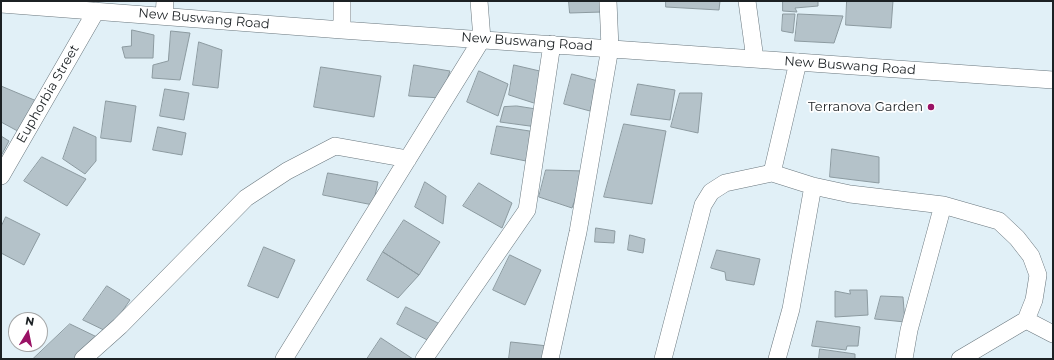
<!DOCTYPE html>
<style>
body{margin:0}
#map{position:relative;width:1054px;height:360px;overflow:hidden;background:#e1f0f7;font-family:Montserrat,sans-serif}
canvas{display:block}
.frame{position:absolute;inset:0;border:2px solid #1c2124;pointer-events:none}
.north{position:absolute;left:8px;top:312px;width:40px;height:40px;box-sizing:border-box;background:#fff;border:1px solid #a4a6a7;border-radius:50%;rotate:10deg;font-size:11px;font-weight:700;line-height:16px;text-align:center;color:#1c2124}
.north::after{content:'';display:block;margin:auto;width:14px;height:18px;background:#9a1265;clip-path:polygon(50% 0,100% 100%,50% 72%,0 100%)}
</style>
<div id="map">
<canvas width="1054" height="360"></canvas>
<div class="frame"></div>
<div class="north">N</div>
</div>
<script>
const ctx = document.querySelector('canvas').getContext('2d');
ctx.lineJoin = 'round';
function paint(path, color) { ctx.fillStyle = color; ctx.fill(path, 'evenodd'); }
function trace(path, color, width, dash) { ctx.strokeStyle = color; ctx.lineWidth = width; ctx.lineCap = dash ? 'butt' : 'round'; ctx.setLineDash(dash || []); ctx.stroke(path); }
function write(font, color, halo, rows, align = 'center') {
  ctx.font = font + ' Montserrat,sans-serif'; ctx.lineWidth = 3.5; ctx.setLineDash([]); ctx.textBaseline = 'middle'; ctx.strokeStyle = halo; ctx.fillStyle = color; for (const [text, x, y, turn = 0] of rows) {
    ctx.save(); ctx.translate(x, y); ctx.rotate((+turn || 0) * Math.PI / 180); ctx.textAlign = isNaN(turn) ? turn : align; if (halo) ctx.strokeText(text, 0, 0); ctx.fillText(text, 0, 0); ctx.restore();
  }
}
const building = new Path2D(`
 M569 1H602V12L570 13Z
 M666 1H720L719 10 666 7Z
 M783 1H818V6L795 8 797 12 783 11Z
 M847 1H893L891 28 846 25Z
 M783 14H795L793 33 782 31Z
 M798 14 843 16 834 43 795 41Z
 M132 30 154 35 153 58H125L122 47 131 46Z
 M171 31 190 33 180 80 152 78 153 65 168 61Z
 M199 42 222 50 218 88 193 85Z
 M414 65 450 71 441 98 409 96Z
 M514 65 544 72 540 105 509 95Z
 M321 67 381 76 374 117 314 107Z
 M479 71 508 84 498 116 467 102Z
 M572 74 598 81 590 111 564 104Z
 M638 84 675 90 670 120 631 115Z
 M1 86 39 102 25 135 1 122Z
 M165 89 189 93 184 120 160 116Z
 M680 93H702L698 133 671 127Z
 M106 101 136 106 131 142 101 138Z
 M517 106 536 109 537 127 500 122 504 107Z
 M624 124 666 131 652 204 604 197Z
 M497 126 536 132 526 161 491 154Z
 M74 127 96 137V161L85 174 63 159Z
 M158 127 186 133 182 155 153 150Z
 M1 136 9 141 1 156Z
 M832 149 879 157V183L830 177Z
 M42 157 86 179 67 206 24 181Z
 M546 170 585 171 572 208 539 197Z
 M328 173 378 182 373 205 323 195Z
 M425 182 446 196 443 224 415 207Z
 M479 183 512 203 502 228 463 206Z
 M6 217 40 234 24 265 1 253V227Z
 M404 220 440 242 419 275 383 252Z
 M596 228 615 231 614 243 595 242Z
 M630 235 645 239 643 253 628 250Z
 M264 247 295 260 278 298 248 286Z
 M717 250 760 259 754 285 726 280 725 272 711 268Z
 M383 252 419 275 398 298 367 280Z
 M510 255 541 270 525 305 493 290Z
 M107 286 130 300 108 332 83 320Z
 M850 290H867L868 315 835 317V291L850 294Z
 M881 296 903 297 905 322 875 319Z
 M406 307 440 324 431 342 397 324Z
 M817 321 860 327 858 346H847L846 350 812 346Z
 M70 324 99 338 75 359H33Z
 M381 338 413 359H367Z
 M511 342 548 346 546 359H509Z
 M820 349 855 354V359H819Z`);
const minor = new Path2D(`
 M342 1V30
 M747 1 755 59
 M1 4 342 30 1053 80
 M164 16 165 1
 M772 173 813 186 850 194 943 205 999 221 1017 238 1031 256 1038 275 1034 300 1026 320 960 359
 M1 176 96 11
 M1026 320 1053 334
 M83 359 120 326 246 198 287 171 335 146 408 159
 M284 359 482 39 479 1
 M424 359 527 210 552 44
 M550 359 578 232 610 48 608 1
 M663 359 703 205 711 192 725 183 772 173 798 62
 M777 359 791 309 813 186
 M904 359 909 330 943 205`);
const markers = [
 [931,107,4,"#9a1265"]
];
const streetNames = [
 ["New Buswang Road",204,19,5],
 ["New Buswang Road",527,42,4],
 ["New Buswang Road",850,66,4],
 ["Euphorbia Street",48,94,-60]
];
const poiNames = [
 ["Terranova Garden",923,107]
];
paint(building, '#b4c2c9');
trace(building, '#8c9aa0', 1);
trace(minor, '#6a777e', 18);
trace(minor, '#fff', 17);
for (const [x, y, r, color] of markers) { const dot = new Path2D(); dot.arc(x, y, r, 0, 2 * Math.PI); ctx.fillStyle = color; ctx.fill(dot); trace(dot, '#fff', 1.5); }
write('13px', '#1c2124', '#fff', streetNames);
write('13px', '#1c2124', '#fff', poiNames, 'right');
</script>
